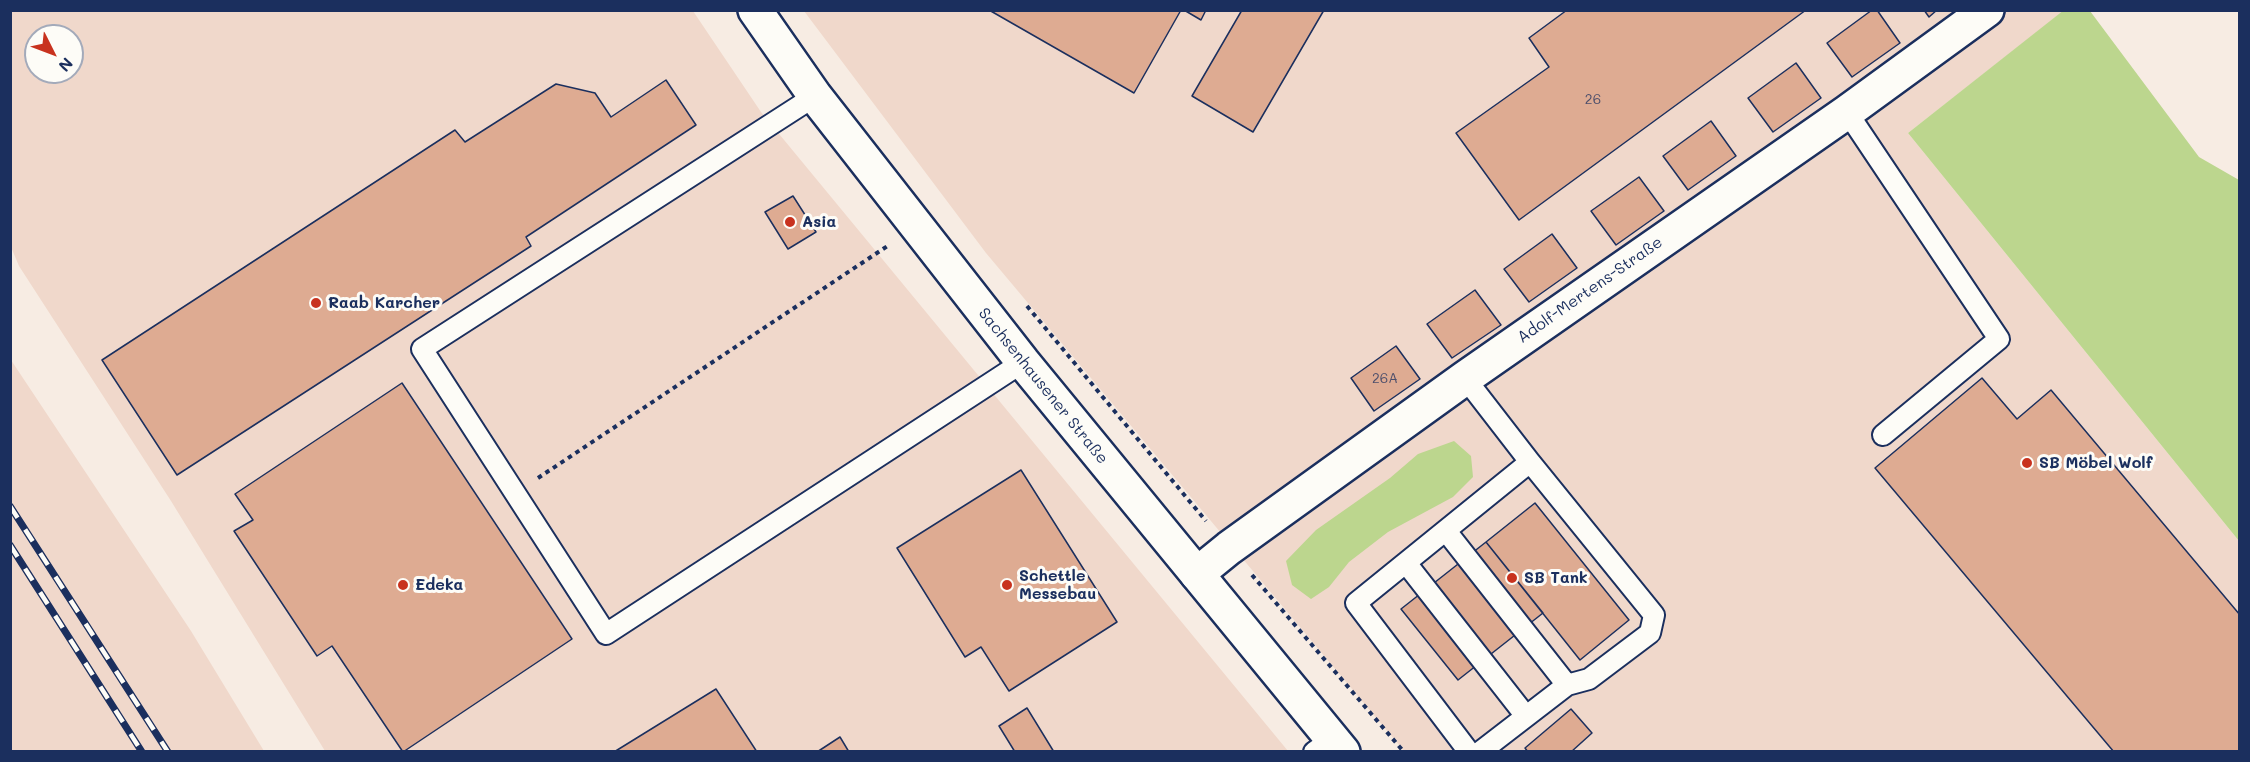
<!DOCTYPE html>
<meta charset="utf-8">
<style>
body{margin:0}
#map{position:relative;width:2250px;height:762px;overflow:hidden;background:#f7ece3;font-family:Mali,sans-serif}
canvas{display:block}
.frame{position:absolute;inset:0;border:12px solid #1b2f5e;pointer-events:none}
.north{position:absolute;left:24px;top:24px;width:60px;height:60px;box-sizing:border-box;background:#fdfcf7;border:2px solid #a3aaba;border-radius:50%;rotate:132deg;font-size:16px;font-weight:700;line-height:24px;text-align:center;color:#1b2f5e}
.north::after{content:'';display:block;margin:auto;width:21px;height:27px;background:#c8321e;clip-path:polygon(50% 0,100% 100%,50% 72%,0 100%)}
</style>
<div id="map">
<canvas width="2250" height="762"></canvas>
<div class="frame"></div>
<div class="north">N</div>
</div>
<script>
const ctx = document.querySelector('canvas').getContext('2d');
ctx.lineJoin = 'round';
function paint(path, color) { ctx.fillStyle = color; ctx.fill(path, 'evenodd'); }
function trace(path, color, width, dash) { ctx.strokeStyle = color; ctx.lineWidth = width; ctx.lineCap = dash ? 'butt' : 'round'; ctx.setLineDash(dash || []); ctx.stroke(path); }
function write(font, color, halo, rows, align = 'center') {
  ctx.font = font + ' Mali,sans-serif'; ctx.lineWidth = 6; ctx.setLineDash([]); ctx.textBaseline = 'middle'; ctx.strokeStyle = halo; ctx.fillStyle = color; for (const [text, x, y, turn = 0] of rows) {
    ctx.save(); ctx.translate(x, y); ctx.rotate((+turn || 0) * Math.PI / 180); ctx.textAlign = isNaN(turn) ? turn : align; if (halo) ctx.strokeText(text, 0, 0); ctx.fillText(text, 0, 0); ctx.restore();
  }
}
const built = new Path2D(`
 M10 11H693L761 112 1288 751H325L171 501 19 266 11 247ZM36 36H72V72H36Z
 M804 11H2064L1908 133 2239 541V751H1404L986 253Z
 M11 360 191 631 264 751H11Z`);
const green = new Path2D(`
 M2064 10 2090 11 2199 157 2239 180V541L1908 133Z
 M1454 441 1471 456 1473 477 1453 497 1388 532 1349 562 1329 587 1311 599 1292 585 1286 561 1316 530 1390 478 1418 454Z`);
const building = new Path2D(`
 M989 10H1181L1134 93Z
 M1184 10H1206L1201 20Z
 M1242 10H1324L1253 132 1192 96Z
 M1567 10H1806L1519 220 1456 133 1549 67 1529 38Z
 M1872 10H1877L1900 43 1852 77 1827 43Z
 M1924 10H1937L1929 17Z
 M1796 63 1821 98 1773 132 1748 98Z
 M666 80 696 125 526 237 531 246 177 475 102 360 455 130 465 142 556 84 595 93 611 117Z
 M1711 121 1736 156 1688 190 1663 156Z
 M1639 177 1664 211 1616 245 1591 211Z
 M793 196 816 232 788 249 765 212Z
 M1552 234 1577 268 1529 302 1504 269Z
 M1475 290 1501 325 1452 358 1427 324Z
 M1396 346 1420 379 1374 411 1351 378Z
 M1982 378 2017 419 2051 390 2240 615V752H2114L1875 468Z
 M402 383 572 639 403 752 332 646 317 656 234 531 253 520 235 494Z
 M1021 470 1117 622 1009 691 981 647 965 657 897 548Z
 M1535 503 1629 620 1580 660 1486 542Z
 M1486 542 1543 613 1458 680 1401 609Z
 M716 689 757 752H614Z
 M1027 708 1054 752H1015L999 726Z
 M1571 709 1592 733 1571 752H1528L1525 748Z
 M840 737 849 752H817Z`);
const path = new Path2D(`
 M1027 306 1206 521
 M538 478 889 245
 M1252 575 1404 752`);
const service = new Path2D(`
 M815 96 422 349 606 634 1023 362
 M1847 112 1999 339 1883 435
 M1465 378 1530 462 1356 603 1469 752
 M1446 531 1567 685
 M1406 563 1525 715
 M1314 752 1332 739
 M1480 752 1567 685 1589 679 1650 633 1654 615 1530 462`);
const minor = new Path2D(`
 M1197 574 1229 548 1465 378 1847 112 1987 10`);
const secondary = new Path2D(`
 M755 10 815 96 1023 362 1343 752`);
const rail = new Path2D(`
 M10 506 168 752
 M10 545 142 752`);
const markers = [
 [790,222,6,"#c8321e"],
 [316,303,6,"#c8321e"],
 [2027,463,6,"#c8321e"],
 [1512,578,6,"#c8321e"],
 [403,585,6,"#c8321e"],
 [1007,585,6,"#c8321e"]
];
const numberNames = [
 ["26",1593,100],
 ["26A",1385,379]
];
const poiNames = [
 ["Asia",802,222],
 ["Raab Karcher",328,303],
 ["SB Möbel Wolf",2039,463],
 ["Schettle",1019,576],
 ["Messebau",1019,594],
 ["SB Tank",1524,578],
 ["Edeka",415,585]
];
const streetNames = [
 ["Adolf-Mertens-Straße",1590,290,-35],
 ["Sachsenhausener Straße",1043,386,51]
];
paint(built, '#f0d8cb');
paint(green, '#bcd68e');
paint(building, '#deab92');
trace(building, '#1b2f5e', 1.5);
trace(service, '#1b2f5e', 24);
trace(minor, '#1b2f5e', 38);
trace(secondary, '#1b2f5e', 38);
trace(path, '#1b2f5e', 4, [4.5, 4.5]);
trace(service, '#fdfcf7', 20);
trace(minor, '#fdfcf7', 33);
trace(secondary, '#fdfcf7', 33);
trace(rail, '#1b2f5e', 7);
trace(rail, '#fdfcf7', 4.5, [14]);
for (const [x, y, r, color] of markers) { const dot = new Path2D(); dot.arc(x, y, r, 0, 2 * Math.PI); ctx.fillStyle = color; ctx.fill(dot); trace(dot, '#fdfcf7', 2); }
write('14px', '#4c4e6b', null, numberNames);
write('bold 16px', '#1b2f5e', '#fdfcf7', poiNames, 'left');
write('16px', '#1b2f5e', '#fdfcf7', streetNames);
</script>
